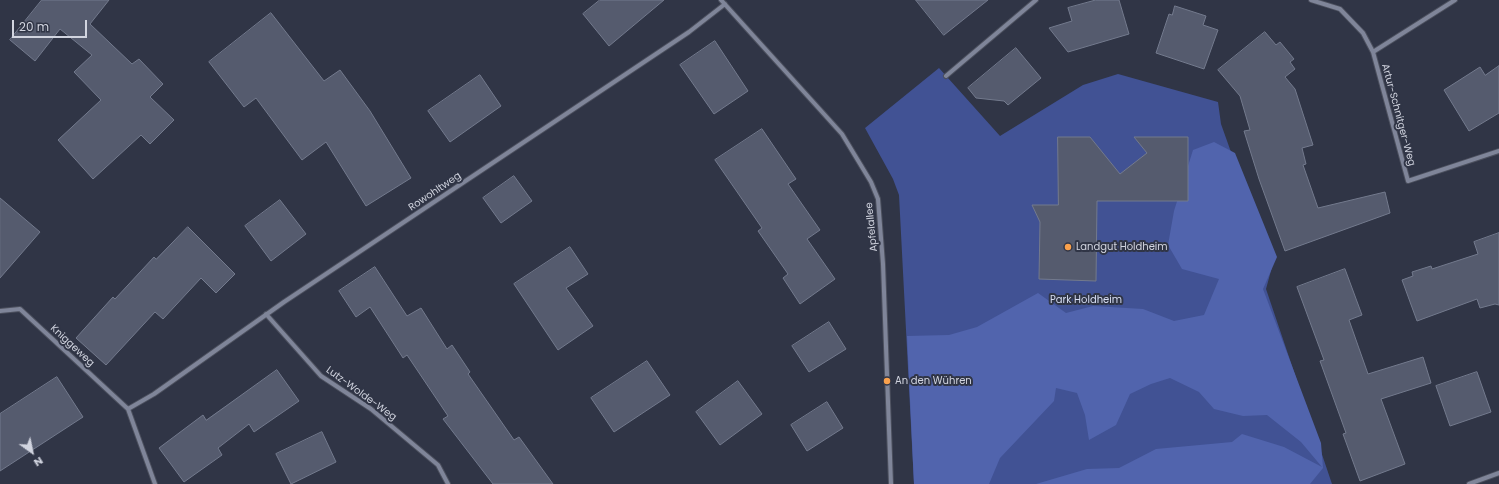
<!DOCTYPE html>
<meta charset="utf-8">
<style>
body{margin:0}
#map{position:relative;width:1499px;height:484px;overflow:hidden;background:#303546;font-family:Poppins,sans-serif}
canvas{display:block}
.north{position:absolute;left:12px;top:432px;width:40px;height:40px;-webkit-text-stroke:3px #303546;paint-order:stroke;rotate:147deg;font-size:11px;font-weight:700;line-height:16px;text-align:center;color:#d1d4df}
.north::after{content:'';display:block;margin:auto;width:14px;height:18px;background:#d1d4df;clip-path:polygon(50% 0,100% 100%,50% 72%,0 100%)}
.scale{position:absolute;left:12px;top:20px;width:75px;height:18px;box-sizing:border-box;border:2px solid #d1d4df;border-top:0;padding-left:5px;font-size:12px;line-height:14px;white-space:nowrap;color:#d1d4df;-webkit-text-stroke:3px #303546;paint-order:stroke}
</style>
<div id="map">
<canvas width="1499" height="484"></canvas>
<div class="north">N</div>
<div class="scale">20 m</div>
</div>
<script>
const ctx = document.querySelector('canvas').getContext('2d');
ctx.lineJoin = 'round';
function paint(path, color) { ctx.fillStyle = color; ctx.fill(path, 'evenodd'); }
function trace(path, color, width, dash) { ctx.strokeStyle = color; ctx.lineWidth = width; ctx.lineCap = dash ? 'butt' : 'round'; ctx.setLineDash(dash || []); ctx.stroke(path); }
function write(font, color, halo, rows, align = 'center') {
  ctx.font = font + ' Poppins,sans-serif'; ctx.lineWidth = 4; ctx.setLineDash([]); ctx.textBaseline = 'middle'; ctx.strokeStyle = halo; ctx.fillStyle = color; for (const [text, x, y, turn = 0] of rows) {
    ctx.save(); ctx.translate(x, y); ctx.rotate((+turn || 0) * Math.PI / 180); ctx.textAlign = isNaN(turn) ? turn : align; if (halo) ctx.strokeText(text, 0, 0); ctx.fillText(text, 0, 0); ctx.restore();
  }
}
const green = new Path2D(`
 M939 68 1000 136 1083 85 1118 74 1218 102 1221 124 1272 267 1266 289 1332 484H914L899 195 893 179 865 128Z`);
const forest = new Path2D(`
 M1214 142 1235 153 1277 257 1263 289 1321 443 1323 468 1310 484H1036L1087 469 1119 468 1156 449 1232 442 1242 434 1284 447 1322 467 1301 442 1267 415 1243 416 1214 409 1199 392 1170 378 1151 384 1130 394 1116 425 1089 440 1085 415 1077 393 1056 388 1054 401 1000 458 989 484H914L907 336 949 335 977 327 1038 293 1066 313 1093 306 1143 309 1174 321 1204 315 1219 279 1182 269 1168 245 1174 211 1193 150Z`);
const building = new Path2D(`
 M42 0H109L90 24 132 64 139 59 163 84 150 97 174 120 150 144 141 135 93 179 58 140 101 100 74 72 92 55 60 29 35 61 10 40Z
 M600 0H664L609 46 583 14Z
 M916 0H988L944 35Z
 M1096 0H1119L1129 34 1068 52 1049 28 1072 21 1068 8Z
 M1175 6 1206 16 1203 25 1218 30 1204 69 1156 53 1169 14 1172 15Z
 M271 13 324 81 340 70 370 111 411 178 366 206 326 142 302 160 256 98 244 107 209 62Z
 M1265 32 1276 45 1280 42 1294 59 1290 62 1295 69 1285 77 1295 89 1313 145 1302 148 1306 164 1303 165 1318 208 1385 192 1390 213 1285 251 1259 179 1244 131 1250 130 1240 96 1218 70Z
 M715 41 748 91 714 114 680 65Z
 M1016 48 1041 78 1008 105 1004 101 976 98 968 88Z
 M1499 66V113L1469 131 1444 90 1480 67 1485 75Z
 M480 75 501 106 450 142 428 111Z
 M762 129 796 179 788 184 820 230 807 239 835 279 800 304 783 278 788 274 758 231 762 228 715 160Z
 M1058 137H1090L1120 174 1147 153 1134 137H1188V201H1097L1096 281 1039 279 1040 222 1032 205H1058Z
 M514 176 532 201 501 223 483 198Z
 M0 198 40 232 0 278Z
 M280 200 306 234 271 261 245 226Z
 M188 227 235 274 216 293 201 278 163 319 155 312 106 365 76 338 113 297 115 299 154 257 156 259Z
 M1499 233V305L1495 304 1480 308 1477 299 1417 321 1402 280 1413 276 1412 272 1431 266 1432 269 1478 254 1474 242Z
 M570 247 588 274 566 288 593 326 558 350 514 284Z
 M375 267 407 316 421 308 447 349 452 345 470 372 468 374 514 440 519 437 553 484H493L443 419 448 416 407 355 403 358 370 307 356 317 339 291Z
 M1345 269 1362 315 1349 320 1368 374 1423 357 1431 383 1381 399 1405 464 1360 481 1343 434 1346 433 1320 361 1324 360 1297 287Z
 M829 322 846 349 809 372 792 346Z
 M647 361 670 395 614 432 591 398Z
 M277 370 299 401 254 432 249 424 218 448 222 455 184 482 159 448 203 415 206 420Z
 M1477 372 1491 412 1450 426 1436 386Z
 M57 377 83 417 0 471V414Z
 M738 381 762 414 720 445 696 412Z
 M827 402 843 428 807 451 791 425Z
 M322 432 336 462 291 484 276 454Z`);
const street = new Path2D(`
 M721 0 842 134 871 182 878 199 883 264 891 484
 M1311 0 1340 9 1363 33 1373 52 1408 181 1499 151
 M1373 52 1455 0
 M946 76 1036 0
 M0 311 20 309 128 409 155 484
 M266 314 321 376 371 409 438 465 448 484
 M128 409 154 394 284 302 689 32 725 4
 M1469 484 1499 473`);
const markers = [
 [1068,247,4,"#f9a04c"],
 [887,381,4,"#f9a04c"]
];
const streetNames = [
 ["Artur-Schnitger-Weg",1398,115,75],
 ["Rowohltweg",435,192,-34],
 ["Apfelallee",872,227,-96],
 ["Kniggeweg",72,346,43],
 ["Lutz-Wolde-Weg",361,394,36]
];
const poiNames = [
 ["Landgut Holdheim",1076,247],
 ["An den Wühren",895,381]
];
const parkNames = [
 ["Park Holdheim",1086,300]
];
paint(green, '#415294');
paint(forest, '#5164ad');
paint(building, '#555b6e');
trace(building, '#737a8d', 1);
trace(street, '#4c505e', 6);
trace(street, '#7f8599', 4);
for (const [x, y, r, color] of markers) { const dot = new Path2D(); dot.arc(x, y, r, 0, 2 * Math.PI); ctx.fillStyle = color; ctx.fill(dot); trace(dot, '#303546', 1.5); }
write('10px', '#d1d4df', '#303546', streetNames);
write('10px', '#d1d4df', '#303546', poiNames, 'left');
write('10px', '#d6ddf2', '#303546', parkNames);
</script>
